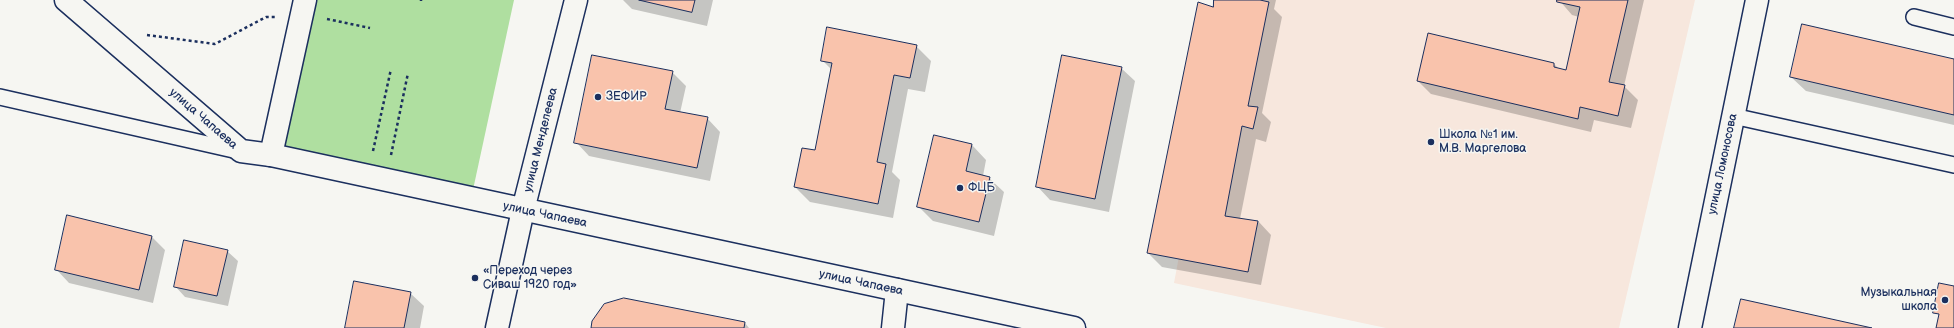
<!DOCTYPE html>
<meta charset="utf-8">
<style>
body{margin:0}
canvas{display:block;background:#f6f6f2}
</style>
<canvas width="1954" height="328"></canvas>
<script>
const ctx = document.querySelector('canvas').getContext('2d');
ctx.lineJoin = 'round';
function paint(path, color) { ctx.fillStyle = color; ctx.fill(path, 'evenodd'); }
function trace(path, color, width, dash) { ctx.strokeStyle = color; ctx.lineWidth = width; ctx.lineCap = dash ? 'butt' : 'round'; ctx.setLineDash(dash || []); ctx.stroke(path); }
function write(font, color, halo, rows, align = 'center') {
  ctx.font = font + ' "Balsamiq Sans",sans-serif'; ctx.lineWidth = 3; ctx.setLineDash([]); ctx.textBaseline = 'middle'; ctx.strokeStyle = halo; ctx.fillStyle = color; for (const [text, x, y, turn = 0] of rows) {
    ctx.save(); ctx.translate(x, y); ctx.rotate((+turn || 0) * Math.PI / 180); ctx.textAlign = isNaN(turn) ? turn : align; if (halo) ctx.strokeText(text, 0, 0); ctx.fillText(text, 0, 0); ctx.restore();
  }
}
const built = new Path2D(`
 M1227 0H1695L1619 328H1386L1174 283Z`);
const green = new Path2D(`
 M305 0H514L471 199 271 155Z`);
const shadow = new Path2D(`
 M623 0H713L707 26 632 9Z
 M1215 0H1276L1274 9 1282 17 1262 113 1271 122 1266 142 1256 139 1240 219 1258 221 1271 235 1261 285 1162 267 1148 253Z
 M1559 0H1644L1624 86 1638 100 1631 128 1594 120 1591 132 1431 94 1418 81 1554 64 1560 70 1566 72 1579 17 1572 15Z
 M916 46 931 61 925 92 908 89 892 172 900 180 893 218 810 202 795 187 816 152 832 70 822 60Z
 M1954 60V125L1806 91 1791 77Z
 M1121 68 1135 81 1109 212 1050 200 1037 186Z
 M672 72 686 86 680 113 707 118 720 132 710 181 589 156 576 142Z
 M972 145 986 160 983 176 989 178 1004 192 994 236 933 221 918 206Z
 M68 217 152 237 165 250 153 303 69 283 56 269Z
 M227 251 238 261 228 306 185 297 175 286Z
 M410 293 424 306 420 328H346Z
 M745 323 749 328H592Z`);
const building = new Path2D(`
 M639 0H695L692 12Z
 M1214 0H1260L1269 2 1248 106 1258 107 1253 129 1242 126 1225 216 1258 221 1248 272 1147 253 1198 2 1213 7Z
 M1557 0H1628L1609 82 1625 85 1618 116 1580 107 1578 119 1417 81 1428 33 1554 63V67L1566 70 1580 7 1557 2Z
 M1802 24 1954 59V115L1790 77Z
 M827 27 917 45 910 78 894 75 877 162 886 164 878 204 794 187 802 148 815 150 832 63 821 61Z
 M592 55 673 71 665 109 708 117 697 168 574 143Z
 M1062 55 1122 67 1095 199 1036 187Z
 M934 135 972 144 966 171 990 177 979 222 917 207Z
 M67 215 152 236 139 290 55 270Z
 M184 240 228 250 217 296 174 287Z
 M354 281 411 292 404 328H345Z
 M1939 283 1954 286V328H1936L1939 314 1933 313Z
 M624 298 745 322 744 328H591L592 321 604 304Z
 M1741 299 1872 328H1734Z`);
const path = new Path2D(`
 M421 1V0
 M327 19 370 28
 M147 35 215 44 266 17H275
 M373 151 391 69
 M391 155 408 73`);
const service = new Path2D(`
 M1914 17 1954 27
 M0 97 238 151
 M1733 116 1954 165`);
const minor = new Path2D(`
 M271 155 305 0
 M497 328 523 210
 M893 328 897 290
 M1690 328 1757 0`);
const secondary = new Path2D(`
 M66 0 241 151 271 155 1074 328
 M523 210 576 0`);
const markers = [
 [598,97,4,"#1b2f5e"],
 [1431,142,4,"#1b2f5e"],
 [960,188,4,"#1b2f5e"],
 [475,278,4,"#1b2f5e"],
 [1945,300,4,"#1b2f5e"]
];
const poiNames = [
 ["ЗЕФИР",606,97],
 ["Школа №1 им.",1439,135],
 ["М.В. Маргелова",1439,149],
 ["ФЦБ",968,188],
 ["«Переход через",483,271],
 ["Сиваш 1920 год»",483,285],
 ["Музыкальная",1937,293,"right"],
 ["школа",1937,307,"right"]
];
const streetNames = [
 ["улица Чапаева",203,119,41],
 ["улица Менделеева",541,140,-76],
 ["улица Ломоносова",1723,164,-78],
 ["улица Чапаева",545,215,12],
 ["улица Чапаева",861,283,12]
];
paint(built, '#f7e7dd');
paint(green, '#afdfa0');
paint(shadow, '#0003');
paint(building, '#f9c3ac');
trace(building, '#1b2f5e', 1);
trace(service, '#1b2f5e', 18);
trace(minor, '#1b2f5e', 25);
trace(secondary, '#1b2f5e', 25);
trace(path, '#1b2f5e', 2.5, [3, 3]);
trace(service, '#f6f6f2', 15);
trace(minor, '#f6f6f2', 22);
trace(secondary, '#f6f6f2', 22);
for (const [x, y, r, color] of markers) { const dot = new Path2D(); dot.arc(x, y, r, 0, 2 * Math.PI); ctx.fillStyle = color; ctx.fill(dot); trace(dot, '#f6f6f2', 1.5); }
write('12px', '#1b2f5e', '#f6f6f2', poiNames, 'left');
write('12px', '#1b2f5e', '#f6f6f2', streetNames);
</script>
